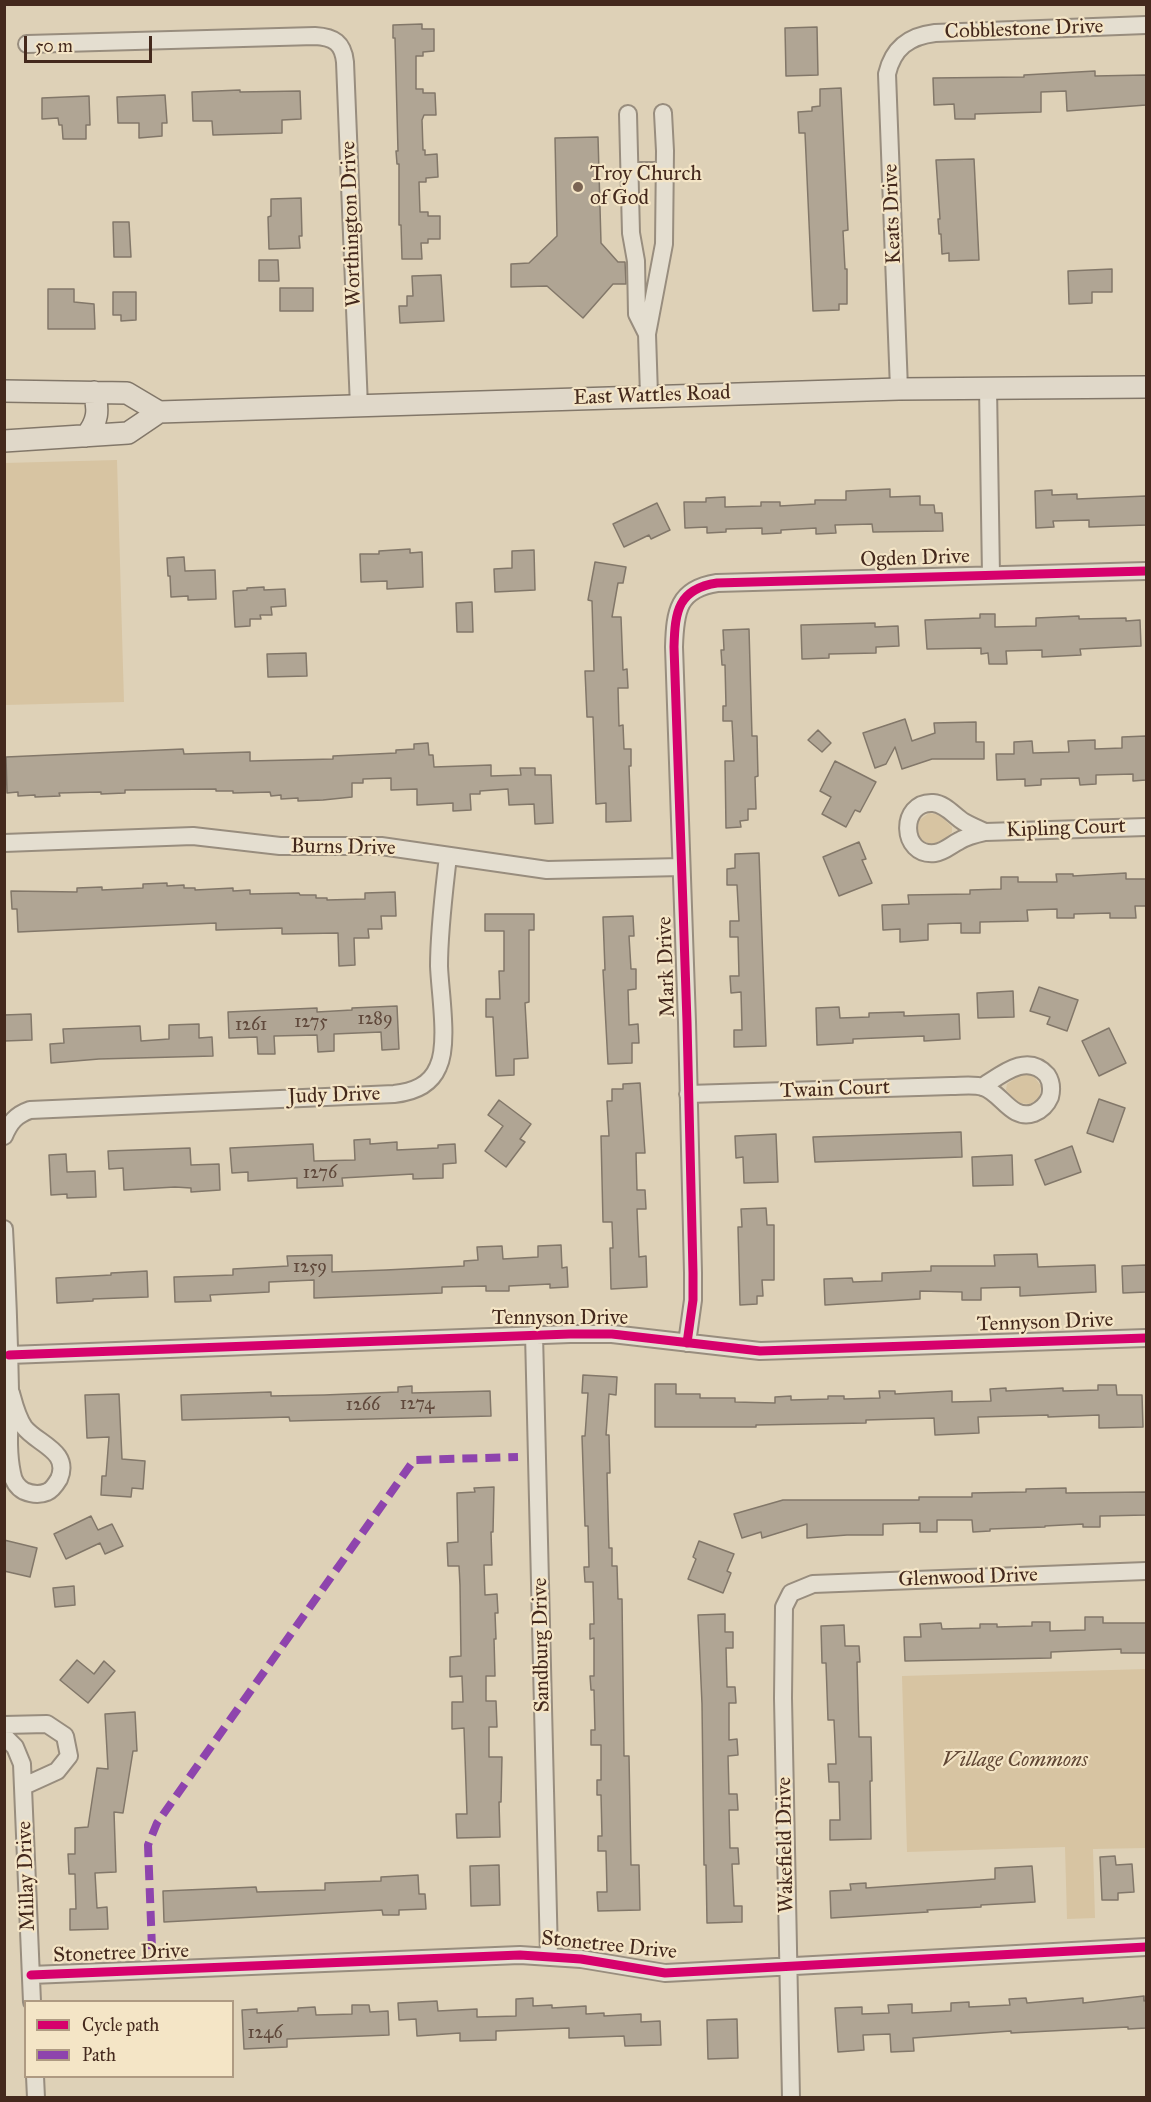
<!DOCTYPE html>
<style>
body{margin:0}
#map{position:relative;width:1151px;height:2102px;overflow:hidden;background:#ded1b7;font-family:"IM FELL Great Primer",serif}
canvas{display:block}
.frame{position:absolute;inset:0;border:6px solid #44291d;pointer-events:none}
.legend{position:absolute;left:24px;top:2000px;width:210px;height:78px;box-sizing:border-box;background:#f4e5c6;border:2px solid #ae9a82;margin:0;padding:8px 10px;list-style:none;font-size:18px;color:#44291d}
.legend li{display:flex;align-items:center;gap:12px;height:30px}
.legend b{width:30px;border:2px solid #ae9a82}
.scale{position:absolute;left:24px;top:36px;width:128px;height:27px;box-sizing:border-box;border:3px solid #44291d;border-top:0;padding-left:8px;font-size:18px;line-height:21px;white-space:nowrap;color:#44291d;-webkit-text-stroke:4px #f4e5c6;paint-order:stroke}
</style>
<div id="map">
<canvas width="1151" height="2102"></canvas>
<div class="frame"></div>
<ul class="legend">
<li><b style="height:8px;background:#d6006c"></b>Cycle path</li>
<li><b style="height:8px;background:#8e44ad"></b>Path</li>
</ul>
<div class="scale">50 m</div>
</div>
<script>
const ctx = document.querySelector('canvas').getContext('2d');
ctx.lineJoin = 'round';
function paint(path, color) { ctx.fillStyle = color; ctx.fill(path, 'evenodd'); }
function trace(path, color, width, dash) { ctx.strokeStyle = color; ctx.lineWidth = width; ctx.lineCap = dash ? 'butt' : 'round'; ctx.setLineDash(dash || []); ctx.stroke(path); }
function write(font, color, halo, rows, align = 'center') {
  ctx.font = font + ' "IM FELL Great Primer",serif'; ctx.lineWidth = 4.5; ctx.setLineDash([]); ctx.textBaseline = 'middle'; ctx.strokeStyle = halo; ctx.fillStyle = color; for (const [text, x, y, turn = 0] of rows) {
    ctx.save(); ctx.translate(x, y); ctx.rotate((+turn || 0) * Math.PI / 180); ctx.textAlign = isNaN(turn) ? turn : align; if (halo) ctx.strokeText(text, 0, 0); ctx.fillText(text, 0, 0); ctx.restore();
  }
}
const green = new Path2D(`
 M117 460 124 702 5 705V463Z
 M929 813 940 815 952 827V832C946 839 939 843 931 844 920 841 914 832 918 821Z
 M1024 1073 1033 1075 1041 1086 1039 1098 1030 1104 1018 1103 1006 1090 1007 1084Z
 M1146 1669V1848L1093 1849 1095 1918 1067 1919 1065 1847 907 1852 902 1676Z`);
const building = new Path2D(`
 M422 24V29H434V51L423 52V56H416V89H423V93H435L436 115H424L422 120 423 150H425V155L437 154 438 177 426 178V182H419L420 212H428V216H440V239H428V243H421L422 259H402L401 225H399V164H397L396 151H398L395 38H393V25Z
 M817 27 818 75 786 76 785 28Z
 M1095 71V76L1146 75V105L1067 111 1066 91 1041 92V112L975 114V119H955L954 104 934 105 933 78 1024 77V75Z
 M841 88 848 230 843 231 845 269H847V304H839V310L813 311 805 133H799L798 112 812 111V107L820 106V89Z
 M240 90V92L300 91 301 119 282 120V133L213 135 212 121H193L192 92Z
 M165 95 167 123H162V136L139 138V123H118L117 97Z
 M89 96 90 125H86V139H63L62 125H59L58 118 42 119V98Z
 M598 137 601 243 618 262H625L626 284H613L583 318 547 286 511 287V264L529 263 557 236 555 138Z
 M974 159 979 260 949 261V253L942 254 941 234H939L938 219H940L936 160Z
 M301 198 302 236H299L300 248 269 249 268 217 271 216V199Z
 M113 222H129L131 257H114Z
 M259 260H278L279 281H259Z
 M1112 269V292H1092V303L1069 304 1068 271Z
 M441 275 444 321 400 323 399 306H407V296H413L412 276Z
 M280 288H313V311H280Z
 M48 289H74V302L94 304 95 329H48Z
 M113 292H136V320L121 321V315H113Z
 M890 489V497L920 496V505H934L935 513H942L943 531 873 532 872 524 835 525 836 533 816 534V528L781 530V533L762 534V528L726 529V532L707 533V527L685 528 684 502H706V498L725 497V507L761 506V502H780V506L815 504V500H846V491Z
 M1052 490V495L1077 494V499L1146 496V525L1089 527V520L1053 521 1054 527 1036 528 1035 491Z
 M657 503 670 530 651 539 649 535 624 547 613 524Z
 M410 549V553L422 552 423 587 387 589V581L361 582 360 554H379V551Z
 M534 550 535 590 495 592 494 569 512 568V551Z
 M184 557 185 571 215 570 216 599 188 600V596L171 597 170 576H168L167 558Z
 M595 562 626 567 623 583H618L612 617H621L623 670 627 669 628 688H618L619 726 623 725 624 749H631V766H629L631 821 606 822V803L596 804 593 717H587L585 671H594L592 601 588 600Z
 M264 587V590L285 589 286 606 271 607 272 615H260L261 619H250V626L235 627 233 591 247 590V588Z
 M472 602 473 632H457L456 603Z
 M980 614H995V627L1036 626V618L1079 616V619L1126 618V621L1140 620 1141 646 1080 649 1081 655 1042 657V650L1006 651 1007 664H989L988 653 981 654V648L927 649 925 620 980 618Z
 M875 623V627L898 626 899 646 876 647V653L829 654V658L802 659 801 625Z
 M749 629 752 736H757L758 776 755 777 756 809H748V820L740 821 741 827 726 828 725 761H734L732 721H723V706H726L725 665H722L721 650H724L723 630Z
 M306 653 307 676 268 677 267 654Z
 M905 719 912 741 935 733 934 723 976 722V742H984V759H932L902 769 895 747 886 764 875 768 863 733Z
 M818 730 831 743 822 752 808 740Z
 M1146 736V780L1133 781V774L1096 775V784L1080 785 1079 778 1041 779V785L1025 786V779L997 780 996 754H1014V742L1032 741 1033 753 1069 752 1068 741 1095 740V749L1122 748V737Z
 M428 743 429 755H433L434 767 491 765V776L521 775 520 768H535V775H551L553 823 535 824 534 804 509 805 508 789 480 791V794H470L471 810 453 811V803L417 805V789L391 790V778L363 779V783H352V797L323 800 298 801V798L281 799V795L271 796 270 792 233 793V791H216V789L125 790V793L101 794V792L59 793 60 796 35 797V795L18 796V792L7 793 6 757 183 749 184 754 250 752V761L333 759V756L396 753V750L414 749V744Z
 M835 761 876 782 860 812 855 810 846 827 822 814 831 797 820 791Z
 M859 842 866 859 862 860 872 883 839 896 823 857Z
 M759 853 766 1046 734 1047V1030H742L741 992 731 993 730 976H739L738 937H730V921H739L737 885H727V869L735 868V854Z
 M1126 873V879H1146V906H1135L1136 918H1110V913L1074 914V918H1057V909L1027 910 1028 921 980 922V933H961V923L928 924V940L900 942V929L883 930 882 905 909 904 908 895 970 894V890L1001 889V877H1018V882H1057L1056 874H1073V876Z
 M167 883V886L184 885V888H195V890L233 888V891L250 890V894L299 893 300 895H316V898H327V900L365 899V893L395 892 396 916H381L382 929H368L369 938H354L355 965 339 966 338 933 282 934V928L216 930V923L18 932 17 909H12L11 891 77 892V888L102 887V890L143 888V884Z
 M485 914H534V930H529V1002L525 1003 528 1058 514 1059V1075L496 1076 493 1017H486V999H500L499 971H504V931H485Z
 M633 916 634 936H629L631 969H636V989L628 990 629 1025 638 1024 639 1043H632V1063L608 1064 603 970H605L603 917Z
 M1039 987 1078 1000 1067 1031 1047 1024 1050 1017 1030 1011Z
 M1013 991 1014 1017 978 1018 977 993Z
 M397 1006 399 1049 382 1050 381 1032 334 1034V1051L318 1052 317 1035 274 1036 275 1054H258L257 1037 229 1038 228 1012 317 1008V1012L352 1010V1008Z
 M839 1007 840 1018 869 1017V1013L904 1012V1016L959 1014 960 1039 924 1041V1036L853 1039V1043L817 1045 816 1008Z
 M31 1014 32 1040 4 1041V1015Z
 M199 1024V1038L212 1037 213 1056 99 1059 51 1063 50 1044 64 1043 63 1029 140 1026 141 1041 169 1039V1025Z
 M1109 1028 1126 1063 1099 1076 1082 1041Z
 M640 1083 645 1153H636L637 1190H645L646 1209H637L639 1257 646 1256 647 1287 611 1289 610 1248H613L612 1222H603L601 1136H609L607 1101H612V1089H623V1084Z
 M1099 1099 1125 1108 1113 1142 1087 1133Z
 M499 1100 531 1124 520 1139 525 1142 506 1167 485 1151 503 1126 488 1115Z
 M961 1132 962 1157 815 1162 813 1137Z
 M776 1134 778 1182 744 1183 743 1157 736 1158 735 1136Z
 M370 1139V1144L397 1142V1150L438 1148V1145L455 1144 456 1163 443 1164V1178L413 1179V1174L342 1178 343 1186 297 1188V1178L248 1181V1172L232 1173 230 1148 313 1144 314 1161 355 1160 354 1140Z
 M1072 1146 1081 1172 1045 1185 1035 1160Z
 M190 1148 191 1165 219 1164 220 1190 191 1192V1188L175 1187 124 1190 123 1168 109 1169 108 1151Z
 M66 1154 67 1172 95 1171 96 1197 67 1198V1194L51 1195 49 1155Z
 M1012 1155 1013 1185 973 1186 972 1157Z
 M766 1208 767 1225H774V1280H762L763 1296H757V1304L740 1305 738 1227H742L741 1209Z
 M561 1245 562 1268 567 1267 568 1287 550 1288V1284L509 1286V1291H486V1286L442 1287V1293L314 1298V1280L269 1282V1292L210 1295 211 1301 175 1302 174 1277 233 1275V1269L288 1266 287 1256 332 1255V1272L386 1270 464 1266V1261L478 1260 477 1247 502 1246 503 1259 538 1257V1246Z
 M1037 1254 1038 1267 1095 1265 1096 1292 1020 1296V1287L981 1288V1300H962V1292L920 1291V1299L825 1305 824 1279 852 1278 853 1282 882 1281V1273L931 1271V1266H995L994 1255Z
 M1146 1265V1292L1123 1293 1122 1266Z
 M147 1271 148 1297 93 1299V1301L57 1303 56 1278 111 1275V1273Z
 M583 1375 617 1377 616 1395 609 1394 606 1435H609L610 1473H607L609 1548H612V1566H617L618 1599H622L624 1756H629L631 1865H639L640 1910 598 1911 597 1892H607L606 1851H598V1836H602L601 1795H597V1780H601V1745H591V1730H595L594 1690H591L590 1676H594V1638L590 1639V1624H594L593 1582H585L584 1567H589L588 1526H585L582 1436H585L588 1393H582Z
 M655 1384H676V1394H700V1398H735V1402L775 1403V1397L791 1396V1400L828 1399V1396H844V1399L880 1398 879 1391H895V1394L952 1391V1402L991 1401 990 1389 1006 1388V1391L1063 1388V1391L1098 1390V1385H1116L1117 1395H1142L1143 1427 1099 1428V1415L1048 1417V1415L978 1417 979 1433 935 1435 934 1418 866 1420V1423L756 1425V1427H655Z
 M412 1386V1393L490 1391 491 1416 290 1421 289 1417 182 1420 181 1395 271 1392V1396L324 1395 398 1392V1387Z
 M119 1394 122 1459 145 1461 143 1489 132 1488 131 1497 101 1495 102 1476H106L109 1437 87 1438 85 1395Z
 M494 1487 493 1532H491L492 1565H484L485 1595 497 1594 498 1613H495L496 1639H494L495 1676H486V1701H496L497 1727H489V1757H502L501 1802H499L500 1837 457 1838 456 1814H467L464 1728 452 1729V1702H463L462 1676 450 1677V1657L461 1656 460 1585 459 1566H448L447 1543 458 1542 457 1493 475 1492 474 1488Z
 M1066 1488V1493L1146 1492V1515L1100 1516V1527H1083V1524L1045 1526V1527L990 1529V1531L973 1532 972 1520H937V1532H920V1523L883 1524V1535H847L807 1538V1524L762 1538 761 1532 742 1538 734 1514 783 1500H919V1497H972V1493L1026 1492V1489Z
 M91 1516 98 1530 112 1524 123 1546 105 1554 100 1543 66 1559 54 1534Z
 M4 1540 37 1548 30 1577 4 1571Z
 M699 1541 734 1554 727 1571 731 1573 723 1593 688 1579 696 1559 693 1557Z
 M74 1586 75 1605 55 1607 53 1588Z
 M725 1614V1632H733V1648H726L727 1687H735L736 1703H729V1740L737 1739 738 1755 728 1756 729 1794H737L738 1810H729L730 1848H738L739 1864H732L734 1906H742V1922L707 1923 706 1865H704L702 1704 698 1615Z
 M1085 1617H1103V1623H1146V1653H1121V1649L1051 1652V1658L905 1661 904 1637H921L920 1624 941 1623 942 1629 980 1628V1624H997V1627L1032 1626V1622H1050V1631L1085 1630Z
 M844 1625 845 1646H859L860 1662H857L859 1737H871L872 1781H870L871 1839 830 1840V1820H840L839 1782H829L828 1764H836L834 1720H828L826 1663H822L821 1626Z
 M77 1660 94 1674 104 1661 115 1671 88 1703 60 1680Z
 M135 1712 137 1751H133L123 1813 114 1812 116 1872 95 1873 97 1908 107 1907 108 1929 70 1930V1909H76L75 1874H69L68 1854H75V1828L88 1827 97 1768 108 1769 105 1714Z
 M1115 1856 1116 1865 1132 1864 1134 1892 1118 1893V1900H1102L1100 1857Z
 M499 1865 500 1905 471 1906 470 1866Z
 M1032 1866 1035 1902 981 1905V1907L927 1910 928 1912 831 1918 830 1891 851 1890 850 1884 866 1883V1888L995 1879V1868Z
 M418 1875 419 1894H425L426 1909 399 1910V1915H383L382 1910 164 1922 163 1891 256 1887 257 1892 325 1890V1883L381 1881V1877Z
 M1144 1996V2001L1146 2000V2028L1128 2029V2027L1011 2033V2031L913 2038 914 2051 891 2052 890 2034 863 2035 864 2050 838 2052 835 2008 862 2007V2014L889 2013 888 2005 912 2004V2013L951 2011V2003L969 2002V2007L1010 2005 1009 1999 1026 1998 1027 2003 1083 1998V2003Z
 M533 1998V2006L552 2005V2008L586 2006V2014L604 2013V2016L641 2014V2022L660 2021 661 2045 625 2046 624 2036 569 2038V2028L496 2031V2040L460 2041V2033L417 2036 416 2019 399 2020 398 2003 437 2001 438 2011 477 2009V2017L516 2016V1999Z
 M352 2005H369L370 2012 388 2011 389 2035 287 2039V2047L244 2049 242 2010 257 2009V2013L298 2011V2008L315 2007 316 2015 352 2014Z
 M737 2019 738 2058 708 2059 707 2020Z`);
const minor = new Path2D(`
 M27 44 315 36C334 37 343 43 345 62L359 407
 M628 114 631 233 636 261 637 314 647 334
 M630 171H665
 M988 387 991 575
 M899 389 887 74C893 48 909 36 935 33L1146 25
 M649 395 647 334 664 244 665 151 663 113
 M985 832C978 829 971 826 964 822 954 816 946 804 933 803 899 801 900 857 935 853 944 852 951 845 959 841 967 836 976 834 985 832L1146 827
 M4 843 193 836 280 846H381L547 870 681 867
 M688 1094 951 1086C961 1086 974 1084 983 1087 1002 1093 1011 1121 1034 1113 1041 1110 1047 1104 1050 1097 1052 1089 1051 1081 1047 1075 1027 1052 1001 1075 982 1087
 M4 1136C10 1122 16 1115 30 1110L394 1094C413 1092 430 1086 438 1067 449 1044 440 993 439 966 439 930 444 892 448 856
 M4 1229C7 1283 9 1336 10 1390 11 1417 6 1445 12 1473 13 1480 17 1487 24 1491 31 1494 40 1495 47 1492 52 1490 56 1484 59 1479 71 1451 37 1444 24 1427 17 1417 14 1404 11 1393
 M534 1334 549 1956
 M687 1343 693 1300V1273L687 1022 674 647C675 611 678 589 717 583L1146 571
 M9 1355 570 1334H612L760 1351 1146 1338
 M4 1725 47 1724 65 1736 69 1756 57 1771 24 1786
 M4 1736 15 1747 22 1764 32 2002
 M31 1975 520 1955 581 1959 665 1973 684 1972 1146 1947
 M35 2076 36 2098
 M791 2098 783 1698 784 1607 791 1593 813 1584 1146 1571`);
const major = new Path2D(`
 M4 391 127 393 159 412 899 389 1146 387
 M86 436C98 422 99 410 94 392
 M4 441 128 433 159 412`);
const quiet = new Path2D(`
 M152 1949 148 1845 157 1823 414 1460 518 1457`);
const cycleway = new Path2D(`
 M687 1343 693 1300V1273L687 1022 674 647C675 611 678 589 717 583L1146 571
 M9 1355 570 1334H612L760 1351 1146 1338
 M31 1975 520 1955 581 1959 665 1973 684 1972 1146 1947`);
const markers = [
 [578,187,6,"#7a6453"]
];
const numberNames = [
 ["1289",375,1020],
 ["1275",311,1023],
 ["1261",251,1026],
 ["1276",320,1174],
 ["1259",310,1268],
 ["1274",417,1405],
 ["1266",363,1406],
 ["1246",265,2034]
];
const streetNames = [
 ["Cobblestone Drive",1024,30,-2],
 ["Keats Drive",893,214,-92],
 ["Worthington Drive",352,224,-92],
 ["East Wattles Road",652,396,-2],
 ["Ogden Drive",915,559,-2],
 ["Kipling Court",1066,829,-2],
 ["Burns Drive",343,848,1],
 ["Mark Drive",667,967,-92],
 ["Twain Court",835,1090,-2],
 ["Judy Drive",334,1096,-2],
 ["Tennyson Drive",560,1319],
 ["Tennyson Drive",1045,1323,-2],
 ["Glenwood Drive",968,1578,-2],
 ["Sandburg Drive",542,1645,-91],
 ["Wakefield Drive",786,1845,-91],
 ["Millay Drive",27,1876,-92],
 ["Stonetree Drive",609,1946,6],
 ["Stonetree Drive",121,1954,-2]
];
const poiNames = [
 ["Troy Church",590,175],
 ["of God",590,199]
];
const parkNames = [
 ["Village Commons",1015,1761]
];
paint(green, '#d7c4a2');
paint(building, '#b0a594');
trace(building, '#827769', 1.5);
trace(minor, '#988d7e', 20);
trace(major, '#827769', 24);
trace(minor, '#e4ded0', 16);
trace(major, '#e0d8c9', 21);
trace(quiet, '#8e44ad', 8, [15, 8]);
trace(cycleway, '#d6006c', 9);
for (const [x, y, r, color] of markers) { const dot = new Path2D(); dot.arc(x, y, r, 0, 2 * Math.PI); ctx.fillStyle = color; ctx.fill(dot); trace(dot, '#f4e5c6', 2); }
write('18px', '#5f483b', null, numberNames);
write('21px', '#44291d', '#f4e5c6', streetNames);
write('21px', '#44291d', '#f4e5c6', poiNames, 'left');
write('italic 21px', '#604634', '#f4e5c6', parkNames);
</script>
